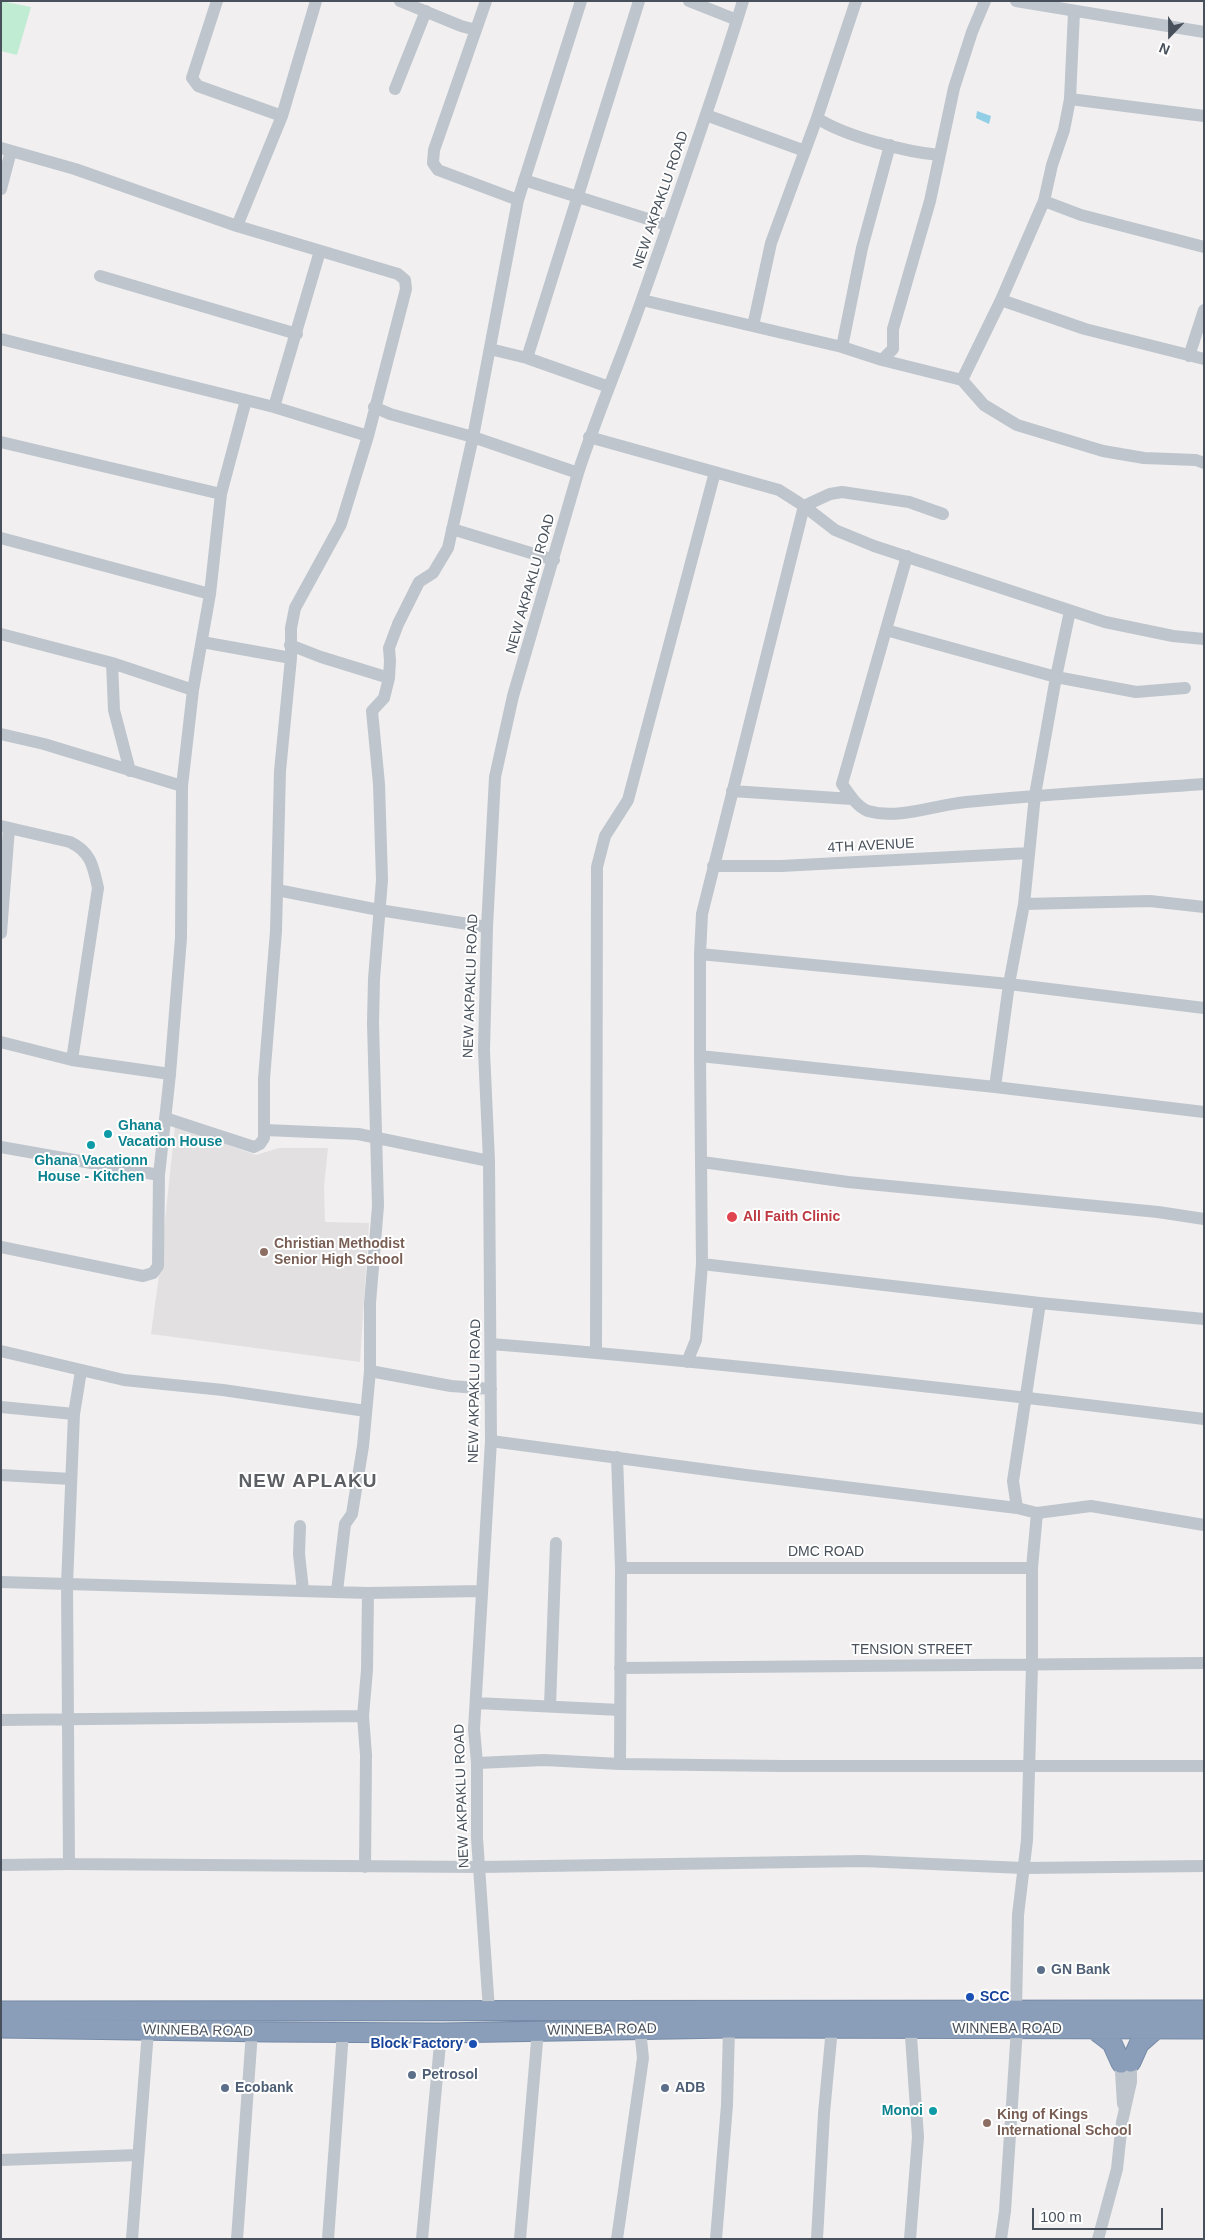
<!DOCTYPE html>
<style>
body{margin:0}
#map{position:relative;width:1205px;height:2240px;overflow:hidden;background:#f1efef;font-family:Arial,sans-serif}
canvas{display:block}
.frame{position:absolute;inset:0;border:2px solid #48515b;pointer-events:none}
.north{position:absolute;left:1145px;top:10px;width:50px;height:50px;-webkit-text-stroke:4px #fff;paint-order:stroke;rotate:202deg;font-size:14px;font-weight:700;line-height:20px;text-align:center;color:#48515b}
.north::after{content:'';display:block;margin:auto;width:18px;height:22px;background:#48515b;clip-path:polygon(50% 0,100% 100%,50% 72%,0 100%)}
.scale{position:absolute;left:1032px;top:2208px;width:131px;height:22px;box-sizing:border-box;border:2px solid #48515b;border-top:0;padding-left:6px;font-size:15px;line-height:18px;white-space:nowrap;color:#48515b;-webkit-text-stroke:4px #fff;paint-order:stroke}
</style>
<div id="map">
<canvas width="1205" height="2240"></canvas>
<div class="frame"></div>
<div class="north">N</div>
<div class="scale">100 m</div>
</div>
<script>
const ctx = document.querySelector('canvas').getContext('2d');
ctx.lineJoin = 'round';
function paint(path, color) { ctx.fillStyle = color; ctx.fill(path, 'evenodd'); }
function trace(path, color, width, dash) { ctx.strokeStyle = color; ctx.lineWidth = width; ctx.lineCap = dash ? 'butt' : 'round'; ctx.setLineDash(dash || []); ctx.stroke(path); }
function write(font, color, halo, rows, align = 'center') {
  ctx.font = font + ' Arial,sans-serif'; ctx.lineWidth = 4; ctx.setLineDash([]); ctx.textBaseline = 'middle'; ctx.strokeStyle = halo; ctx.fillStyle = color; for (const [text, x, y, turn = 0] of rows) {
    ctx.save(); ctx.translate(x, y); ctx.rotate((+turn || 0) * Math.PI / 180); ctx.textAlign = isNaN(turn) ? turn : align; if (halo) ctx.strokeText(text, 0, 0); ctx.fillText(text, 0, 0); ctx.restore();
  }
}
const education = new Path2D(`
 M175 1126 256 1155 279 1148H328L324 1186 325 1222 369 1223 360 1362 151 1334 160 1268Z`);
const green = new Path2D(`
 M1 1 31 7 17 55 1 51Z`);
const water = new Path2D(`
 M977 111 991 116 989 124 976 118Z`);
const minor = new Path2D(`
 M217 1 192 78 198 86 282 116
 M400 1 461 26 476 30
 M486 1 434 150 433 163 438 170 518 200
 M689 1 737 20
 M1016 1 1204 32
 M395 89 426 11
 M1070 99 1204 116
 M706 115 805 151
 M817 118C844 136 906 152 939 155
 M1 148 75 169 237 226 398 274 405 280 406 289 368 436 341 524 295 608 291 628V658L280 771 276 931 264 1079V1138L260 1144 254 1147 165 1118
 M524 180 667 225
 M1 189 11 151
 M1044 201 1081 215 1204 247
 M237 226 282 116 316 1
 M100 276 297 334
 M642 300 842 347 882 360 962 380 984 405 1017 425 1103 451 1144 458 1196 460 1204 463
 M1001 300 1085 329 1204 359
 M753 326 771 243 817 118 856 1
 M1 339 274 407 368 436
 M842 347 862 248 890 145
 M490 349 527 358 609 387
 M1189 356 1204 310
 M527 358 639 1
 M882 360 893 349V329L930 201 954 88 972 32 985 1
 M962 380 1001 300 1044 201 1052 165 1064 130 1070 99 1074 12
 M274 407 320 251
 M374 407 390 414 473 437 578 473
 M589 437 779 490 804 506 835 530 874 546 1105 622 1173 636 1204 639
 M1 442 221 494
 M804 506 830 494 842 492 909 502 943 514
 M452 529 554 560
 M1 538 210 594
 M907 556 842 784C849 794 857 807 868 811 899 820 935 805 966 802 1045 794 1124 790 1204 784
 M886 630 1056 677 1136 692 1185 688
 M1 634 112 663 193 690
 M202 642 291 658
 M290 645 321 657 389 678
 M112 663 114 710 130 771
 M1 734 44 744 182 786
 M732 791 852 799
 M1 826 70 842C91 852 93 866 98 888L72 1060
 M713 866H781L1029 853
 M277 890 379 910 487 927
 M1024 904 1150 901 1204 907
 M1 933 9 828
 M700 954 1009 984 1204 1008
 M1 1042 72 1060 170 1074
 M700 1056 995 1087 1204 1112
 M995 1087 1009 984 1024 904 1035 795 1056 677 1070 611
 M265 1130 358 1134 489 1161
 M1 1147 159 1175
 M702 1162 848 1182 1158 1212 1204 1219
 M1 1247 143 1276 153 1273 158 1266 159 1175 170 1074 181 938 182 786 193 690 210 594 221 494 246 400
 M702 1264 1040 1303 1204 1319
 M491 1344C729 1363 967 1390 1204 1419
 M1 1351 124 1380 223 1390 366 1411
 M596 1352 597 867 605 836 628 800 715 472
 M687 1362 696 1340 702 1264 700 1056V954L702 914 804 506
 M370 1371 451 1386 491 1389
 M1 1407 74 1414
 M491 1441 746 1475 1017 1508 1037 1513 1091 1506 1204 1525
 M617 1457 621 1568 620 1764
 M1 1475 71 1479
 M1017 1508 1013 1481 1040 1303
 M300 1526 299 1554 303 1590
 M621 1568H1032
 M1 1582 368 1593 481 1591
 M337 1591 345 1524 352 1514 363 1446 370 1371V1303L378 1206 373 1023 374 979 382 880 379 784 372 711 384 698 389 678 390 661 389 648 398 624 419 582 433 573 448 548 473 437 518 200 581 1
 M620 1668 1204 1663
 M476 1703 620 1710
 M550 1706 556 1543
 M1 1720 363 1716
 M477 1763 544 1760 620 1764 782 1766H1204
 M69 1864 67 1584 74 1414 81 1371
 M1 1865 69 1864 480 1867 863 1861 1023 1868 1204 1866
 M365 1867 366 1755 363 1716 367 1670 368 1593
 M1016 2009 1018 1915 1027 1840 1032 1666V1568L1037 1513
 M489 2010 477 1838V1763L474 1729 491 1441 489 1161 484 1051 487 927 495 777 513 696 578 473C597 414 622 357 642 299 677 200 712 101 743 1
 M1120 2056 1123 2104
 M1 2160 138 2155
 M132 2239 148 2031
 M237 2239 252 2032
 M328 2239 343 2032
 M422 2239 441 2033
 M520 2239 538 2030
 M617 2239 643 2058 640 2029
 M716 2239 727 2105 729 2028
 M817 2239 824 2113 832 2028
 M910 2239 918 2137 910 2022
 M1001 2239 1005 2211 1017 2028
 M1098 2239 1117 2169 1122 2122 1131 2082V2055`);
const highway = new Path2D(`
 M1 2011 1204 2010
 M1 2028 269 2032 441 2033 729 2028 1204 2029
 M1095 2030 1112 2043 1121 2063
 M1131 2062 1139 2044 1156 2029`);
const markers = [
 [108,1134,5,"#0f9aa8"],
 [91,1145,5,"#0f9aa8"],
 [732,1217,6,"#e0444e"],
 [264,1252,5,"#8d6e63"],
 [1041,1970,5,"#5c6f8a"],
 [970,1997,5,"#1a4fb4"],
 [473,2044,5,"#1a4fb4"],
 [412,2075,5,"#5c6f8a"],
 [225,2088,5,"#5c6f8a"],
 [665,2088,5,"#5c6f8a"],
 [933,2111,5,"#0f9aa8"],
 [987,2123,5,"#8d6e63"]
];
const streetNames = [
 ["NEW AKPAKLU ROAD",661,200,-71],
 ["NEW AKPAKLU ROAD",531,584,-74],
 ["4TH AVENUE",871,846,-3],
 ["NEW AKPAKLU ROAD",471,986,-88],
 ["NEW AKPAKLU ROAD",475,1391,-89],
 ["DMC ROAD",826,1552],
 ["TENSION STREET",912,1650],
 ["NEW AKPAKLU ROAD",462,1796,-92],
 ["WINNEBA ROAD",1007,2029],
 ["WINNEBA ROAD",602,2030,-1],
 ["WINNEBA ROAD",198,2031,1]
];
const cultureNames = [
 ["Ghana",118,1126],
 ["Vacation House",118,1142],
 ["Ghana Vacationn",91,1161,"center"],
 ["House - Kitchen",91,1177,"center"],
 ["Monoi",923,2111,"right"]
];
const healthNames = [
 ["All Faith Clinic",743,1217]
];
const educationNames = [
 ["Christian Methodist",274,1244],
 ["Senior High School",274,1260],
 ["King of Kings",997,2115],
 ["International School",997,2131]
];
const serviceNames = [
 ["GN Bank",1051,1970],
 ["Petrosol",422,2075],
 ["Ecobank",235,2088],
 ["ADB",675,2088]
];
const transitNames = [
 ["SCC",980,1997],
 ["Block Factory",463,2044,"right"]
];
const districtNames = [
 ["NEW APLAKU",308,1482]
];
paint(education, '#e2e0e0');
paint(green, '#c0ecd4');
paint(water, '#90cfe6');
trace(highway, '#758aa6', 21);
trace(minor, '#bec5cd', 12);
trace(highway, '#8a9eba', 19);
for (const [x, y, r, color] of markers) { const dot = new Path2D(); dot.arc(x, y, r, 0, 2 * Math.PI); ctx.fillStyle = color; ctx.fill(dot); trace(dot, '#fff', 2); }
write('14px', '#48515b', '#fff', streetNames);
write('bold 14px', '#0d838f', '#fff', cultureNames, 'left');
write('bold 14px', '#be3a42', '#fff', healthNames, 'left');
write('bold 14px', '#785e54', '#fff', educationNames, 'left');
write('bold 14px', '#4e5e75', '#fff', serviceNames, 'left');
write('bold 14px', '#164399', '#fff', transitNames, 'left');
ctx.letterSpacing = '1px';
write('bold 19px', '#5c5f63', '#fff', districtNames);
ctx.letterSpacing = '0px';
</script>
